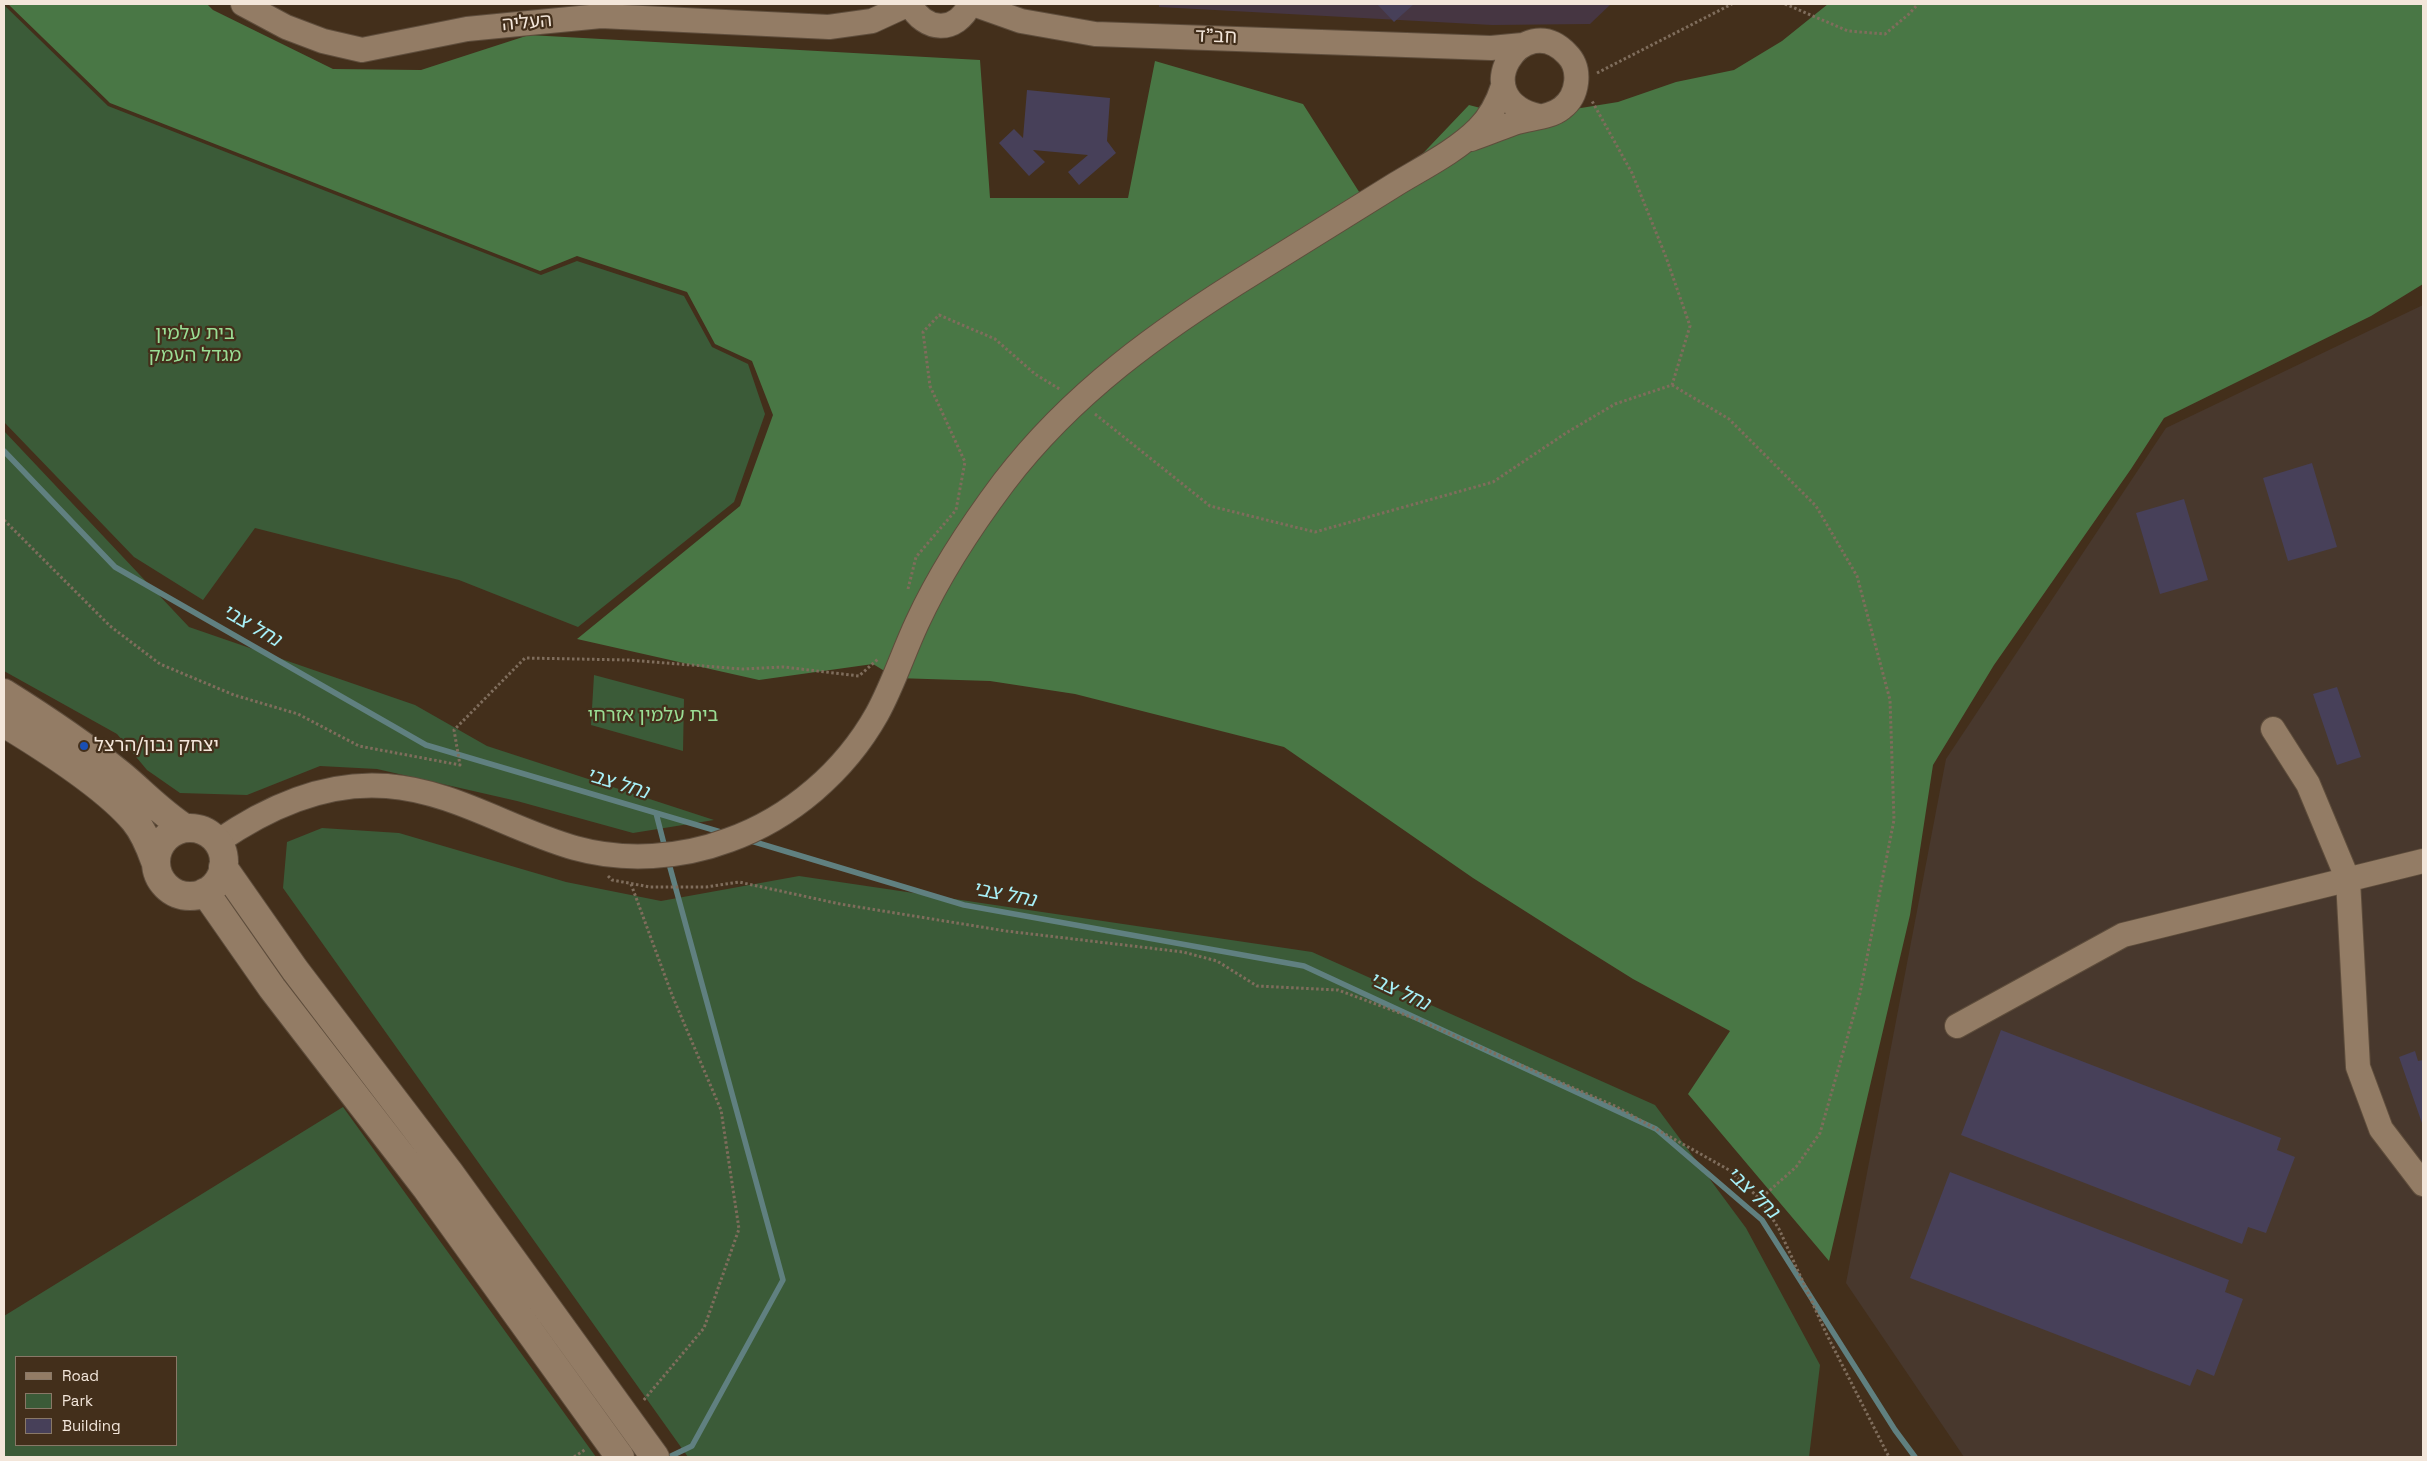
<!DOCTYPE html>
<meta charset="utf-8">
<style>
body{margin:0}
#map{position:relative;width:2427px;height:1461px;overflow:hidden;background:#432f1b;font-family:"Space Grotesk",sans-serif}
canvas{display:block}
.frame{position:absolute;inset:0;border:5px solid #f3e6da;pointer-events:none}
.legend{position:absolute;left:15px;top:1356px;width:162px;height:90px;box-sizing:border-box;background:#432f1b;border:1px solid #897867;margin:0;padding:6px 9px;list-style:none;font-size:15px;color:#f3e6da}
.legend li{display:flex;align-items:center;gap:10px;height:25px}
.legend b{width:25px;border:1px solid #897867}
</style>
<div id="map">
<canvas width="2427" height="1461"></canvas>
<div class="frame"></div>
<ul class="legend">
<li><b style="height:6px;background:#937c65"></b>Road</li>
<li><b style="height:14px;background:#3b5b38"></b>Park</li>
<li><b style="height:14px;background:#474059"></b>Building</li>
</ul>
</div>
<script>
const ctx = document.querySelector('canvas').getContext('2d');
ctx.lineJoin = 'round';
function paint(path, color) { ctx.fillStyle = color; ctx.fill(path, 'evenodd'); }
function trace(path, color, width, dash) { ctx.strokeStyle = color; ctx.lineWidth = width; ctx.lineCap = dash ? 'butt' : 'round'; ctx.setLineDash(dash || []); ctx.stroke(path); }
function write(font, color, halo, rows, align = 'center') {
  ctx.font = font + ' "Space Grotesk","Noto Sans Hebrew",sans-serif'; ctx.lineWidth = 4.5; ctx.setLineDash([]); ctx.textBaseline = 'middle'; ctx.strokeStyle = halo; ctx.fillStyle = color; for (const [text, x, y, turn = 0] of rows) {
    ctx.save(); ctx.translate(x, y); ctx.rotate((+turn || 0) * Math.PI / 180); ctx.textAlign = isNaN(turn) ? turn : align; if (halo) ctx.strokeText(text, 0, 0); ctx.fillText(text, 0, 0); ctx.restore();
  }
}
const industrial = new Path2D(`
 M2423 305V1457H1964L1846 1283 1946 759 2166 428Z`);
const education = new Path2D(`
 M1159 4H1611L1590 24 1492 25 1159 7Z`);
const green = new Path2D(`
 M4 5 108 106 541 275 577 261 684 296 712 347 748 364 765 414 734 502 578 627 459 580 255 528 203 600 134 557 4 422Z
 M4 431 189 627 415 705 487 746 714 820 633 833 517 801 377 769 320 766 247 795 180 793 147 770 117 734 4 671Z
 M594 675 684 699 683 751 591 725Z
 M322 828 399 833 566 882 661 901 799 876 1312 952 1655 1105 1746 1228 1820 1365 1809 1457H688L283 888 287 842Z
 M343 1107 596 1457H4V1316ZM176 1357V1445H16V1357Z`);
const forest = new Path2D(`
 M8 4H207L213 10 333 69 421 70 529 35 980 60 990 198H1128L1155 61 1303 104 1370 209 1469 105 1519 118 1618 102 1676 82 1734 70 1782 41 1828 4H2423V284L2371 316 2164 418 2131 469 1994 665 1933 765 1910 915 1829 1261 1688 1094 1730 1031 1633 979 1569 939 1473 878 1284 747 1075 694 990 681 896 678 873 664 759 680 577 639 740 506 773 415 752 361 715 344 687 292 577 256 540 271 110 103Z`);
const stream = new Path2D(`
 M4 451 115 567 426 745 724 833
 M656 813 665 848
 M748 840 964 905 1304 966 1656 1129 1762 1220 1895 1430 1915 1457
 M668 860 783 1280 692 1446 669 1457`);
const building = new Path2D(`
 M1377 4H1414L1394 22Z
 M1027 90 1110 98 1107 141 1116 153 1079 185 1068 172 1088 155 1033 150 1045 162 1029 176 999 143 1014 129 1023 138Z
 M2312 463 2337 547 2288 561 2263 478Z
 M2184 499 2208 580 2160 594 2136 513Z
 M2337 687 2361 757 2337 765 2313 694Z
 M2001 1030 2281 1138 2277 1150 2295 1157 2266 1233 2248 1227 2242 1244 1961 1135Z
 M2415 1051 2418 1061 2423 1060V1126L2399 1057Z
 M1950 1172 2229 1280 2225 1292 2243 1299 2214 1376 2197 1369 2190 1386 1910 1278Z`);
const path = new Path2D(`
 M1785 4 1848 31 1885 34 1909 14 1918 4
 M1597 73 1732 4
 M1672 385 1729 419 1816 506 1857 576 1890 700 1894 820 1860 993 1820 1133 1796 1167 1760 1199
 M1095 414 1210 506 1315 532 1493 482 1566 433 1615 404 1672 385 1690 326 1666 257 1632 173 1592 101
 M4 520 110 626 160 664 234 695 298 714 359 746 460 765 454 730 525 658 628 660 742 669 784 667 859 676 878 659
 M908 589 916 557 956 510 965 462 930 386 923 332 939 315 995 339 1035 374 1061 390
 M608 876 612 880 650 887H706L739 882 840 904 1006 931 1183 952 1217 961 1257 986 1338 990 1416 1019 1617 1107 1729 1170 1760 1199 1779 1229 1827 1335 1889 1457
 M631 884 672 995 721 1110 739 1229 704 1328 643 1401
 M574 1457 586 1449`);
const minor = new Path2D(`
 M243 4 286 27 323 41 362 50 467 29 601 16 829 27 872 21 909 4
 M910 4C925 32 956 34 970 4
 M973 4 1021 21 1095 34 1491 48 1523 45
 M1471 139C1486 134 1500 128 1514 123 1529 118 1550 118 1562 108 1578 96 1582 69 1567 54 1523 7 1464 98 1538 116
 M2273 729 2308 784 2348 880 2358 1067 2381 1129 2423 1184
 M217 842C266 808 326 781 387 786 454 791 511 830 575 848 625 862 681 858 729 840 791 818 845 771 877 714 893 685 903 653 917 623 940 573 971 526 1004 482 1072 393 1160 330 1256 271 1303 242 1349 213 1396 184 1424 167 1456 151 1478 129 1490 117 1498 102 1503 86
 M1957 1026 2123 935 2423 861`);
const tertiary = new Path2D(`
 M4 693C44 718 83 744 120 774 142 792 160 812 185 828
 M4 723C42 746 106 787 134 820 144 832 150 847 155 861
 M156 862a34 34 0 1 1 68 0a34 34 0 1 1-68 0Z
 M223 867 295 970 449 1172 655 1457
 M205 892 272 988 427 1189 620 1457`);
const markers = [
 [84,746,5,"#1a4fb4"]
];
const streetNames = [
 ["העליה",527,23,-5],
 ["חב\"ד",1216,37,2]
];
const parkNames = [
 ["בית עלמין",195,334],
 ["מגדל העמק",195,356],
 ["בית עלמין אזרחי",653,716]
];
const poiNames = [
 ["יצחק נבון/הרצל",94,746]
];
const waterNames = [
 ["נחל צבי",251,626,30],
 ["נחל צבי",617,784,17],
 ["נחל צבי",1004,895,11],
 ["נחל צבי",1399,992,25],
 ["נחל צבי",1752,1193,44]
];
paint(industrial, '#48382d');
paint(education, '#463642');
paint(green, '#3b5b38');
paint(forest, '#497745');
trace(stream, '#608080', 5.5);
paint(building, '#474059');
trace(minor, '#5e4d3c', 26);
trace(tertiary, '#5e4d3c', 30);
trace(path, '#7f6d5c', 3, [2.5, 2.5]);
trace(minor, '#937c65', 24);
trace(tertiary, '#937c65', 28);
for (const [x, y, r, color] of markers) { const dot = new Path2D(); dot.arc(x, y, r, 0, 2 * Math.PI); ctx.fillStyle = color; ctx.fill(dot); trace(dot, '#432f1b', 2); }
write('19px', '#f3e6da', '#432f1b', streetNames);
write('19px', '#9add94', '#432f1b', parkNames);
write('19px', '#f3e6da', '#432f1b', poiNames, 'left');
write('italic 20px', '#a7f0f8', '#432f1b', waterNames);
</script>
